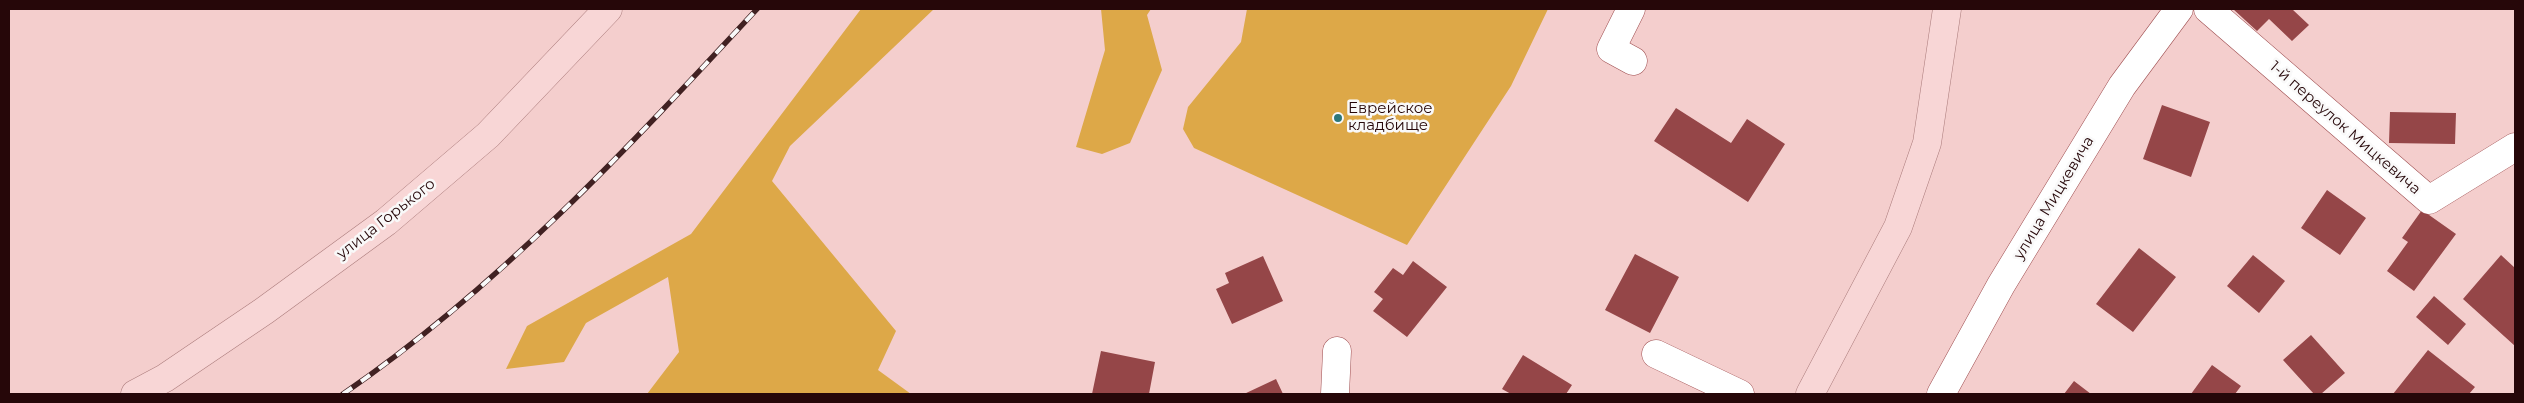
<!DOCTYPE html>
<meta charset="utf-8">
<style>
body{margin:0}
#map{position:relative;width:2524px;height:403px;overflow:hidden;background:#f4cecd;font-family:Montserrat,sans-serif}
canvas{display:block}
.frame{position:absolute;inset:0;border:10px solid #260709;pointer-events:none}
</style>
<div id="map">
<canvas width="2524" height="403"></canvas>
<div class="frame"></div>
</div>
<script>
const ctx = document.querySelector('canvas').getContext('2d');
ctx.lineJoin = 'round';
function paint(path, color) { ctx.fillStyle = color; ctx.fill(path, 'evenodd'); }
function trace(path, color, width, dash) { ctx.strokeStyle = color; ctx.lineWidth = width; ctx.lineCap = dash ? 'butt' : 'round'; ctx.setLineDash(dash || []); ctx.stroke(path); }
function write(font, color, halo, rows, align = 'center') {
  ctx.font = font + ' Montserrat,sans-serif'; ctx.lineWidth = 5; ctx.setLineDash([]); ctx.textBaseline = 'middle'; ctx.strokeStyle = halo; ctx.fillStyle = color; for (const [text, x, y, turn = 0] of rows) {
    ctx.save(); ctx.translate(x, y); ctx.rotate((+turn || 0) * Math.PI / 180); ctx.textAlign = isNaN(turn) ? turn : align; if (halo) ctx.strokeText(text, 0, 0); ctx.fillText(text, 0, 0); ctx.restore();
  }
}
const green = new Path2D(`
 M861 9H934L790 146 772 181 896 331 878 370 911 394H647L679 352 668 277 586 323 564 362 506 369 527 326 691 234Z
 M1101 9H1151L1147 15 1162 70 1130 143 1102 154 1076 147 1105 50Z
 M1247 9H1548L1511 86 1407 245 1194 148 1183 129 1188 107 1241 42Z`);
const building = new Path2D(`
 M2233 9H2292L2309 25 2292 41 2269 19 2257 31Z
 M2162 105 2210 122 2191 177 2143 159Z
 M1676 108 1731 143 1747 119 1785 144 1748 202 1654 141Z
 M2390 112 2456 113 2455 144 2389 143Z
 M2327 190 2366 218 2340 255 2301 228Z
 M2422 210 2456 234 2414 291 2387 271 2408 242 2402 238Z
 M2139 248 2176 277 2133 332 2096 304Z
 M1635 254 1679 277 1650 333 1605 310Z
 M2253 255 2285 281 2259 313 2227 286Z
 M2501 255 2515 268V346L2463 299Z
 M1263 256 1283 301 1232 324 1216 289 1229 283 1225 273Z
 M1413 261 1447 287 1407 337 1373 311 1383 299 1374 292 1393 268 1403 275Z
 M2434 296 2466 324 2448 345 2416 317Z
 M2311 335 2345 373 2321 394H2314L2283 360Z
 M2428 350 2475 387 2469 394H2393Z
 M1101 351 1155 362 1149 394H1092Z
 M1523 355 1572 385 1566 394H1511L1502 389Z
 M2212 365 2241 386 2235 394H2191Z
 M1276 379 1283 394H1244Z
 M2074 381 2091 394H2064Z`);
const minor = new Path2D(`
 M1631 9 1611 49 1633 61
 M2208 9 2429 200 2515 147
 M1656 354 1740 394
 M1335 394 1337 351
 M1941 394 2001 285 2122 86 2179 9`);
const major = new Path2D(`
 M135 394 165 378 264 311 386 222 488 135 608 9
 M1810 394 1898 227 1927 143 1947 9`);
const rail = new Path2D(`
 M343 394C499 287 629 147 757 9`);
const markers = [
 [1338,118,5,"#2d777a"]
];
const poiNames = [
 ["Еврейское",1348,109],
 ["кладбище",1348,126]
];
const streetNames = [
 ["1-й переулок Мицкевича",2345,128,41],
 ["улица Мицкевича",2054,198,-59],
 ["улица Горького",386,219,-38]
];
paint(green, '#dda848');
paint(building, '#954648');
trace(minor, '#9e4d4f', 29);
trace(major, '#ab7c7c', 29);
trace(minor, '#fff', 28);
trace(major, '#f8d6d6', 28);
trace(rail, '#412122', 5.5);
trace(rail, '#f9f9f9', 4, [11]);
for (const [x, y, r, color] of markers) { const dot = new Path2D(); dot.arc(x, y, r, 0, 2 * Math.PI); ctx.fillStyle = color; ctx.fill(dot); trace(dot, '#f9f9f9', 2); }
write('15px', '#260709', '#f9f9f9', poiNames, 'left');
write('15px', '#260709', '#f9f9f9', streetNames);
</script>
